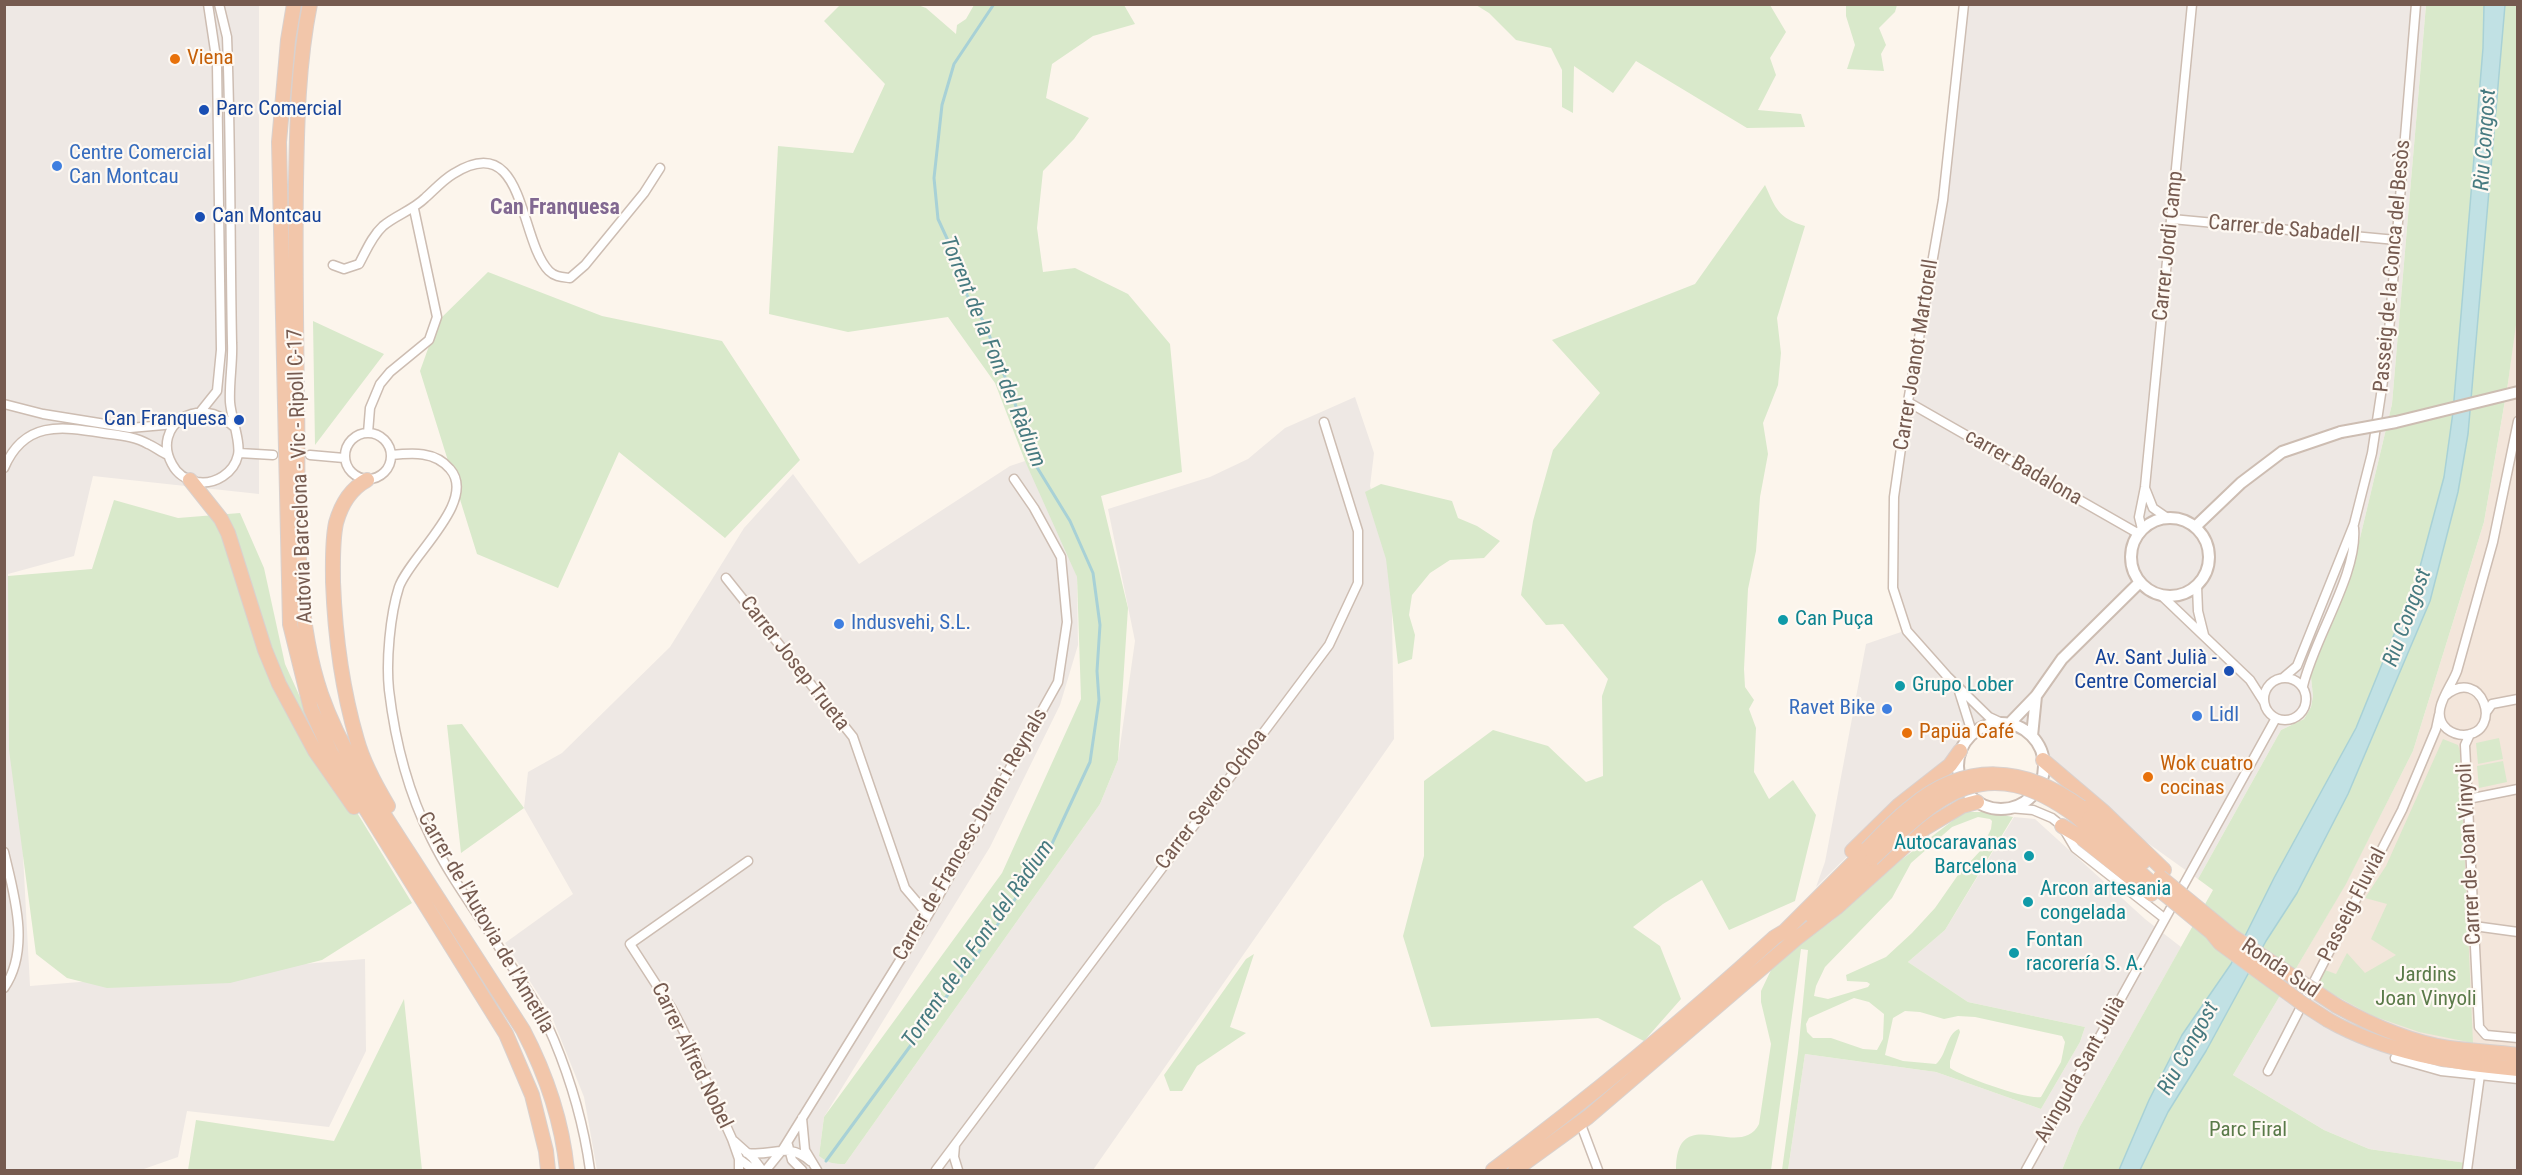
<!DOCTYPE html>
<meta charset="utf-8">
<style>
body{margin:0}
#map{position:relative;width:2522px;height:1175px;overflow:hidden;background:#fcf5ec;font-family:"Roboto Condensed",sans-serif}
canvas{display:block}
.frame{position:absolute;inset:0;border:6px solid #765b50;pointer-events:none}
</style>
<div id="map">
<canvas width="2522" height="1175"></canvas>
<div class="frame"></div>
</div>
<script>
const ctx = document.querySelector('canvas').getContext('2d');
ctx.lineJoin = 'round';
function paint(path, color) { ctx.fillStyle = color; ctx.fill(path, 'evenodd'); }
function trace(path, color, width, dash) { ctx.strokeStyle = color; ctx.lineWidth = width; ctx.lineCap = dash ? 'butt' : 'round'; ctx.setLineDash(dash || []); ctx.stroke(path); }
function write(font, color, halo, rows, align = 'center') {
  ctx.font = font + ' "Roboto Condensed",sans-serif'; ctx.lineWidth = 4.5; ctx.setLineDash([]); ctx.textBaseline = 'middle'; ctx.strokeStyle = halo; ctx.fillStyle = color; for (const [text, x, y, turn = 0] of rows) {
    ctx.save(); ctx.translate(x, y); ctx.rotate((+turn || 0) * Math.PI / 180); ctx.textAlign = isNaN(turn) ? turn : align; if (halo) ctx.strokeText(text, 0, 0); ctx.fillText(text, 0, 0); ctx.restore();
  }
}
const residential = new Path2D(`
 M2517 310V1062L2441 1052 2385 1038 2337 1015 2288 982 2346 883 2413 751 2484 522 2508 383Z`);
const industrial = new Path2D(`
 M5 5H259V494L93 476 74 556 8 574 30 986 365 959 366 1051 329 1127 187 1111 178 1157 141 1170H5Z
 M1967 5H2426L2392 404 2360 538 2310 668 2313 696 2311 707 2304 719 2281 730 2198 879 2103 811 2043 760 2039 746 2025 730 2002 723 1986 725 1977 730 1966 740 1960 751 1899 805 1816 887 1825 862 1866 644 1907 630 1893 588 1894 497 1942 206Z
 M1355 397 1374 453 1370 486 1391 557 1394 739 1093 1170H597L584 1097 550 1012 505 943 573 894 524 808 528 772 562 753 670 647 744 528 793 474 859 564 1010 466 1025 461 1061 526 1077 577 1078 645 1060 705 990 847 824 1117 819 1156 826 1161 845 1164 1100 804 1118 760 1135 641 1108 509 1210 477 1248 459 1285 428Z
 M2014 817 2035 819 2145 919 2181 947 2079 1128 2062 1170H1788L1805 1054 1936 1072 2041 1109 2080 1042 2085 1027 1968 1002 1908 962 1945 930Z
 M2288 982 2337 1015 2385 1038 2441 1052 2517 1062V1170H2472V1164L2369 1149 2324 1130 2233 1075Z`);
const green = new Path2D(`
 M840 5H918L926 8 956 34 957 25 966 19 974 5H1124L1135 24 1093 36 1052 64 1046 98 1089 118 1074 139 1043 171 1037 228 1043 272 1075 268 1128 294 1170 344 1182 472 1101 496 1128 608 1118 760 1100 804 845 1164C835 1164 827 1163 819 1156L824 1117 1002 873 1081 699 1077 577 1025 461 995 383 948 317 848 332 769 314 778 146 853 153 885 84 824 21Z
 M1476 5H1770L1786 32 1770 58 1776 75 1758 110 1801 114 1805 127 1747 128 1636 61 1613 93 1574 66 1573 113 1562 107V70L1551 48 1516 40 1489 13Z
 M1846 5H1897L1895 12 1879 28 1886 45 1881 54 1884 71 1847 69 1855 45 1846 16Z
 M2426 5H2484L2483 48 2453 412 2444 477 2417 578 2356 728 2231 964 2182 1035 2149 1100 2119 1170H2062L2079 1128 2213 890 2198 879 2281 730 2304 719 2311 707 2313 696 2310 668 2360 538 2392 404Z
 M2505 5H2517L2518 310 2508 383 2484 522 2413 751 2346 884 2233 1075 2324 1130 2369 1149 2473 1164 2472 1170H2140L2168 1112 2206 1051 2266 941 2297 893 2348 794 2430 601 2458 492 2468 434Z
 M1765 185C1776 209 1778 218 1805 226L1777 318 1781 353 1778 385 1763 423 1768 454 1760 497 1756 551 1748 589 1744 669 1745 687 1754 700 1749 709 1756 728 1754 772 1769 799 1793 780 1816 815 1795 901 1729 930 1702 880 1663 904 1633 927 1660 946 1681 999 1644 1041 1598 1018 1431 1027 1403 936 1424 856V781L1493 730 1548 746 1586 782 1603 776 1602 696 1608 679 1563 624 1546 625 1521 595 1533 521 1553 450 1600 393 1552 340 1695 284Z
 M488 272 602 316 722 341 800 460 725 538 619 452 558 588 477 554 420 371 438 321Z
 M313 321 384 354 315 445Z
 M1381 484 1452 501 1458 518 1477 526 1500 541 1484 558 1450 560 1430 573 1412 595 1409 615 1415 635 1412 659 1398 664 1386 559 1365 492Z
 M114 500 178 518 240 513 264 568 285 664 339 783 412 903 322 960 230 983 107 988 67 978 36 954 9 750 8 576 92 569Z
 M462 724 524 808 461 853 447 725Z
 M2499 738 2503 759 2478 764 2476 743Z
 M2443 739 2458 745 2460 751 2473 1043 2419 1032 2373 1016 2316 985 2325 970 2336 974 2347 953 2365 973 2396 955 2371 939 2387 904 2365 898 2386 866Z
 M2503 761 2507 782 2479 788 2477 766Z
 M1964 812H1987L2013 817 1945 930 1908 962 1968 1002 2085 1027 2080 1042 2041 1109 1936 1072 1805 1054 1788 1170H1782L1798 1053 1808 950 1801 949 1771 1170H1676C1676 1100 1740 1162 1759 1124L1771 1044 1761 1002V991L1771 970 1787 953 1832 921 1901 860ZM1978 817 1990 819 1992 821 1991 829 1981 850 1958 875 1935 908 1912 933 1886 957 1846 975 1847 981 1867 982 1870 984 1868 987 1828 999 1814 996 1816 986 1825 967 1892 898 1911 863 1952 827ZM1854 998 1869 1002 1884 1014 1883 1039 1877 1050 1863 1049 1831 1038H1813L1807 1032 1806 1024 1809 1018ZM1905 1011 1920 1012 1944 1019 1958 1016 1975 1017 2062 1036 2065 1042 2061 1062 2041 1097C2027 1100 1963 1077 1950 1068V1061L1960 1032 1959 1029C1946 1034 1947 1055 1936 1064L1903 1061 1885 1055 1893 1018Z
 M1254 954 1230 1027 1246 1033 1197 1066 1182 1091H1170L1164 1075 1246 959Z
 M404 999 422 1170H188L196 1120 334 1141Z`);
const water = new Path2D(`
 M2484 5H2505L2468 434 2458 492 2430 601 2348 794 2297 893 2266 941 2206 1051 2168 1112 2140 1170H2119L2149 1100 2182 1035 2231 964 2274 878 2356 728 2417 578 2444 477 2453 412 2483 48Z`);
const stream = new Path2D(`
 M826 1161 974 959 1050 848 1090 762 1099 700 1097 671 1100 625 1093 573 1070 521 1035 464 1023 425 985 324 967 295 956 258 938 219 934 178 942 105 954 64 994 4`);
const minor = new Path2D(`
 M219 4 227 37C231 139 230 241 232 343 233 362 229 382 230 402 231 417 241 442 238 455 234 473 215 485 197 482 187 480 177 474 172 464 151 426 199 393 233 426
 M1964 4 1943 200 1906 413 1894 497 1893 588 1907 631 1947 676 1989 717 2002 723
 M2172 219 2396 240
 M333 265 344 269 359 264C366 251 372 236 383 226 396 215 413 210 425 198 434 190 443 180 453 174 526 128 518 239 549 271 555 277 562 277 570 278L585 265 644 193 660 168
 M1908 402 2139 534
 M4 404 43 414 130 428 175 424
 M201 411 217 391 221 350 217 64 208 4
 M345 456a23 23 0 1 1 46 0a23 23 0 1 1-46 0Z
 M368 433 370 408 380 384 390 372 429 340 437 317 414 209
 M239 453 273 455
 M310 455 344 458
 M391 455C413 453 435 451 450 469 478 501 410 556 399 587 390 615 386 661 389 690 395 741 408 792 431 838 448 873 472 906 493 938 514 971 539 1004 554 1040 571 1081 584 1126 590 1170
 M4 468C24 421 60 426 103 433 117 435 135 436 148 444 155 447 161 452 168 455
 M2145 488 2153 508 2166 517
 M2142 529 2139 517 2145 487 2192 4
 M726 578 853 737 905 888 928 915
 M2197 586 2198 611 2204 635
 M2162 596 2250 680 2264 702
 M2284 677 2297 666 2354 524 2372 453 2387 355 2416 4
 M2264 699a21 21 0 1 1 42 0a21 21 0 1 1-42 0Z
 M2303 686C2314 638 2358 574 2354 528
 M1958 688 1970 726 1966 740
 M2445 696C2482 664 2505 733 2464 735 2458 735 2452 733 2447 729 2428 713 2451 688 2457 671L2493 542 2518 421
 M2487 711 2492 704 2518 699
 M2470 734 2465 745 2479 1027 2486 1035 2518 1038
 M2468 799 2518 789
 M2009 808 2033 810 2052 818 2062 826 2075 848 2164 918
 M4 852C14 894 31 949 4 988
 M2474 926 2518 932
 M2395 1058 2441 1071 2518 1079
 M2268 1071 2402 810 2436 729 2439 715
 M802 1118 805 1150 817 1170
 M1580 1122 1598 1170
 M734 1141 753 1158 762 1170
 M788 1145 792 1160 802 1170
 M955 1145 954 1157 958 1170
 M747 1153C774 1157 787 1141 810 1161
 M739 1159 754 1170
 M739 1170V1159L732 1139 684 1032 672 1009 630 944 748 861
 M766 1170 783 1149 928 915 1058 682 1067 622 1061 557 1034 508 1014 479
 M936 1170 1329 645 1358 583V531L1324 422
 M2026 1170 2276 718
 M2467 1170 2480 1075`);
const tertiary = new Path2D(`
 M2131 557a39 39 0 1 1 78 0a39 39 0 1 1-78 0Z
 M2195 527 2241 483 2282 452 2341 432
 M1958 766a43 43 0 1 1 86 0a43 43 0 1 1-86 0Z
 M2009 724 2036 696 2062 659 2140 582
 M2032 736 2036 696`);
const trunk = new Path2D(`
 M294 4 288 40 279 142 290 624 311 709 331 753 506 1034 532 1095 546 1151 548 1170
 M310 4C298 64 297 123 296 183 295 256 296 329 297 402 299 494 291 607 321 694 342 754 379 807 414 861 450 917 487 974 523 1030 546 1074 562 1121 567 1170
 M190 480 221 519 228 533 265 650 279 684 315 751 354 807
 M367 480C350 489 341 505 336 523 332 542 333 563 333 582 335 635 342 689 357 740 363 762 376 786 388 806
 M2043 760 2103 811 2164 870
 M2081 807 2143 862
 M2076 816 2155 886
 M2062 826 2079 836 2151 894
 M1852 851 1899 805 1950 765 1960 751
 M1812 916 1872 859
 M2337 1006C2371 1025 2409 1042 2449 1048 2471 1051 2495 1052 2518 1055
 M2328 1020C2386 1053 2452 1063 2518 1069
 M1493 1170C1591 1097 1684 1020 1775 937L1785 931 1867 849
 M1515 1170 1588 1117 1797 938 1836 908 1925 828 1962 806 1977 802`);
const tertiaryBridge = new Path2D(`
 M2341 432 2396 422 2518 392`);
const trunkBridge = new Path2D(`
 M1867 849C1881 835 1895 819 1911 807 1966 761 2025 766 2081 807
 M1872 859C1939 794 1986 749 2076 816
 M2160 877 2232 936 2337 1006
 M2155 886 2211 932 2220 943 2303 1004 2328 1020`);
const markers = [
 [175,59,6,"#e8710a"],
 [204,110,6,"#1a4fb4"],
 [57,166,6,"#3f7fe0"],
 [200,217,6,"#1a4fb4"],
 [239,420,6,"#1a4fb4"],
 [1783,620,6,"#0f9aa8"],
 [839,624,6,"#3f7fe0"],
 [2229,671,6,"#1a4fb4"],
 [1900,686,6,"#0f9aa8"],
 [1887,709,6,"#3f7fe0"],
 [2197,716,6,"#3f7fe0"],
 [1907,733,6,"#e8710a"],
 [2148,777,6,"#e8710a"],
 [2029,856,6,"#0f9aa8"],
 [2028,902,6,"#0f9aa8"],
 [2014,953,6,"#0f9aa8"]
];
const foodNames = [
 ["Viena",187,59],
 ["Papüa Café",1919,733],
 ["Wok cuatro",2160,765],
 ["cocinas",2160,789]
];
const transitNames = [
 ["Parc Comercial",216,110],
 ["Can Montcau",212,217],
 ["Can Franquesa",227,420,"right"],
 ["Av. Sant Julià -",2217,659,"right"],
 ["Centre Comercial",2217,683,"right"]
];
const shopNames = [
 ["Centre Comercial",69,154],
 ["Can Montcau",69,178],
 ["Indusvehi, S.L.",851,624],
 ["Ravet Bike",1875,709,"right"],
 ["Lidl",2209,716]
];
const streetNames = [
 ["Carrer de Sabadell",2284,230,5],
 ["Carrer Jordi Camp",2169,246,-84],
 ["Passeig de la Conca del Besòs",2393,266,-85],
 ["Carrer Joanot Martorell",1917,355,-81],
 ["carrer Badalona",2023,468,30],
 ["Autovia Barcelona - Vic - Ripoll C-17",301,476,-92],
 ["Carrer Josep Trueta",794,664,52],
 ["Carrer Severo Ochoa",1212,800,-53],
 ["Carrer de Francesc Duran i Reynals",971,835,-60],
 ["Carrer de Joan Vinyoli",2470,854,-93],
 ["Passeig Fluvial",2353,905,-63],
 ["Carrer de l'Autovia de l'Ametlla",485,923,60],
 ["Ronda Sud",2280,969,34],
 ["Carrer Alfred Nobel",691,1056,64],
 ["Avinguda Sant Julià",2081,1070,-61]
];
const cultureNames = [
 ["Can Puça",1795,620],
 ["Grupo Lober",1912,686],
 ["Autocaravanas",2017,844,"right"],
 ["Barcelona",2017,868,"right"],
 ["Arcon artesania",2040,890],
 ["congelada",2040,914],
 ["Fontan",2026,941],
 ["racorería S. A.",2026,965]
];
const parkNames = [
 ["Jardins",2426,976],
 ["Joan Vinyoli",2426,1000],
 ["Parc Firal",2248,1131]
];
const waterNames = [
 ["Riu Congost",2486,140,-86],
 ["Torrent de la Font del Ràdium",992,352,68],
 ["Riu Congost",2408,618,-70],
 ["Torrent de la Font del Ràdium",979,944,-55],
 ["Riu Congost",2189,1049,-61]
];
const neighbourhoodNames = [
 ["Can Franquesa",555,208]
];
paint(residential, '#f3e6db');
paint(industrial, '#eee8e4');
paint(green, '#d9e9cb');
paint(water, '#c1e1e4');
trace(water, '#a8d1d6', 1.5);
trace(stream, '#a8d1d6', 3);
trace(minor, '#cdbdb2', 11);
trace(tertiary, '#cdbdb2', 14);
trace(trunk, '#d9d1ce', 16);
trace(minor, '#fff', 8);
trace(tertiary, '#fff', 10);
trace(trunk, '#f2c6aa', 14);
trace(tertiaryBridge, '#cdbdb2', 14, []);
trace(trunkBridge, '#d9d1ce', 16, []);
trace(tertiaryBridge, '#fff', 10);
trace(trunkBridge, '#f2c6aa', 14);
for (const [x, y, r, color] of markers) { const dot = new Path2D(); dot.arc(x, y, r, 0, 2 * Math.PI); ctx.fillStyle = color; ctx.fill(dot); trace(dot, '#fef9f3', 2); }
write('21px', '#c56008', '#fef9f3', foodNames, 'left');
write('21px', '#164399', '#fef9f3', transitNames, 'left');
write('21px', '#366cbe', '#fef9f3', shopNames, 'left');
write('21px', '#765b50', '#fef9f3', streetNames);
write('21px', '#0d838f', '#fef9f3', cultureNames, 'left');
write('21px', '#5a7a49', '#fef9f3', parkNames);
write('italic 22px', '#477a80', '#fef9f3', waterNames);
write('bold 22px', '#816891', '#fef9f3', neighbourhoodNames);
</script>
